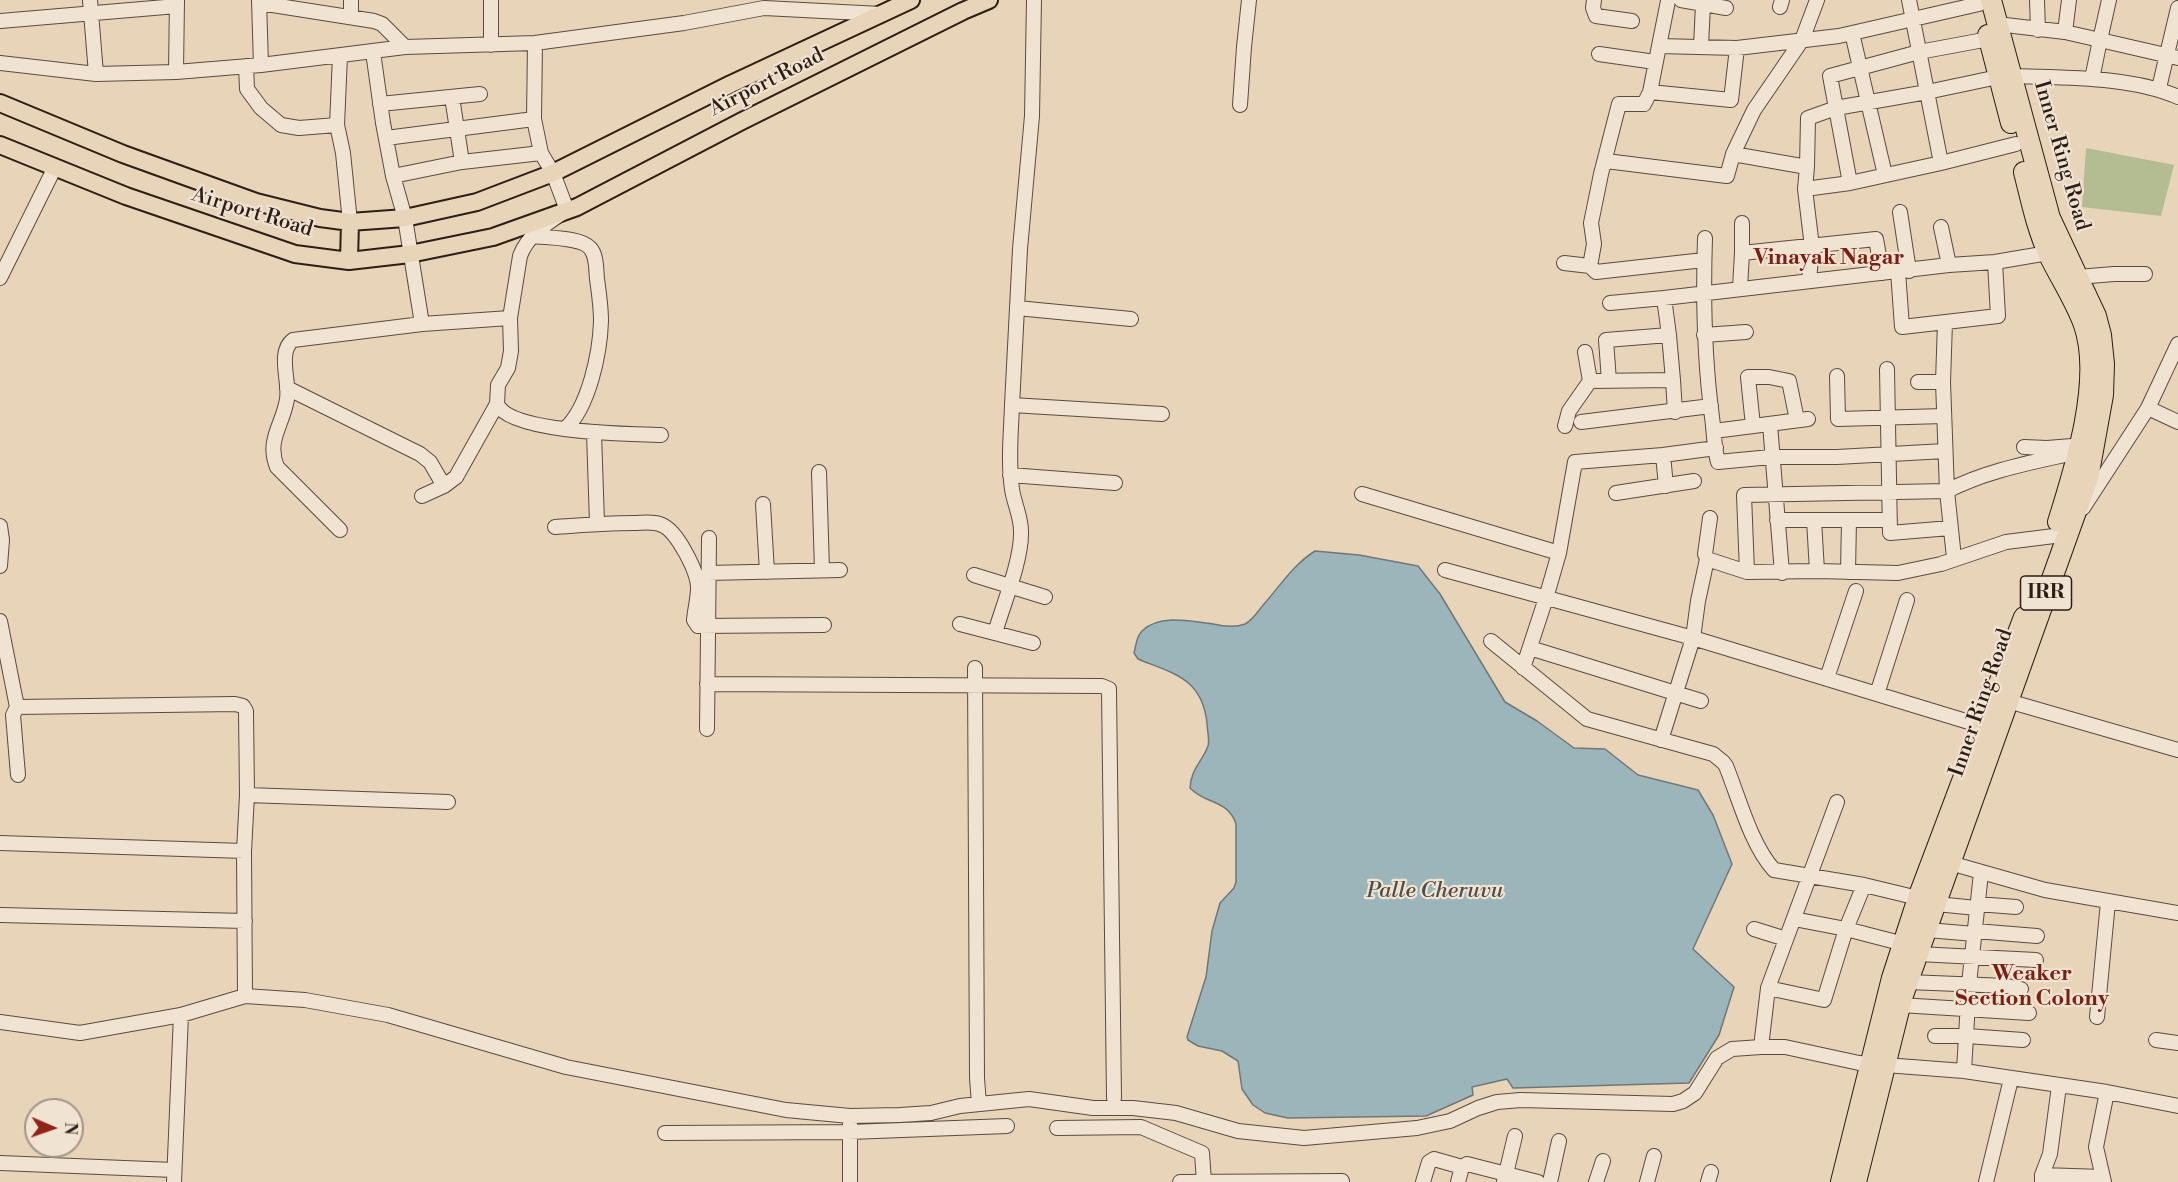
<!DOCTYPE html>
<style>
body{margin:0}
#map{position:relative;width:2178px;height:1182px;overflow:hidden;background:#e8d4b9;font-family:"Libre Bodoni",serif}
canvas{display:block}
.north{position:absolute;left:24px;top:1098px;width:60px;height:60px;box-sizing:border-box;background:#f0e3d2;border:2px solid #a29487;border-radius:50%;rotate:92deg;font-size:16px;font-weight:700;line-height:24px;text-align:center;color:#2c1d16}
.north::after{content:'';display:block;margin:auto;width:21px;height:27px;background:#8f2418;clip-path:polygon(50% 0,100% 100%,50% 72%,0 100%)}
</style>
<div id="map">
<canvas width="2178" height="1182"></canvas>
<div class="north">N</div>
</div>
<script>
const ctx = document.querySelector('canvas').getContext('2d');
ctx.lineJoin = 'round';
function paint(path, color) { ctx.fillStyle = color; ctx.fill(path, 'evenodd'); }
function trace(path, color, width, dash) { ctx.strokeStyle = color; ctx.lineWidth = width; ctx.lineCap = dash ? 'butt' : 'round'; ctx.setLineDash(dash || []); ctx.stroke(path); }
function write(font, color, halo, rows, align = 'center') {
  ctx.font = font + ' "Libre Bodoni",serif'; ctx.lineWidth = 4.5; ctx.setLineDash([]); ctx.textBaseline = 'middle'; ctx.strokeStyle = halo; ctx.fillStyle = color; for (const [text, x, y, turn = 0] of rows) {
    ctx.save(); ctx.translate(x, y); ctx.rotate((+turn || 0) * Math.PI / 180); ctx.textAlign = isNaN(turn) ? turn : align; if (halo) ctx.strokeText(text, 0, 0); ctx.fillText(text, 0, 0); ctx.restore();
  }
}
const green = new Path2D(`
 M2086 148 2174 165 2161 216 2082 207Z`);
const water = new Path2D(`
 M1315 551 1359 555 1418 566 1440 594 1505 702 1537 721 1574 748 1605 749 1638 775 1698 790 1713 815 1732 864 1693 949 1734 987 1719 1035 1689 1083 1513 1088 1507 1079 1472 1087 1473 1095 1426 1116 1288 1118 1265 1113 1253 1105 1242 1089 1238 1061 1222 1051 1198 1046 1188 1040 1187 1037 1206 977 1212 931 1220 903 1234 888 1236 882V824C1228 799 1206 805 1190 788 1191 769 1202 762 1208 746 1210 740 1207 730 1207 723 1202 678 1174 674 1138 659L1134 653C1136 646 1136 637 1142 631 1159 614 1191 621 1213 624 1222 626 1235 628 1245 624 1252 621 1259 610 1264 604 1280 586 1294 564 1315 551Z`);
const minor = new Path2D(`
 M90 0 96 74
 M259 0 261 65
 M1034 0 1032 116 1020 249 1017 308 1131 319
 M1594 0 1593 8 1596 16 1632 21
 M1681 0 1726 8
 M1909 0 1941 163
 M2037 0 2038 30
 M2109 0 2100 40 2178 58
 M1668 1 1659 46 1737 48 1839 36 1979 4
 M260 3 374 21 382 24 405 47
 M1780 7 1782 0
 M351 17V0
 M0 21 177 6
 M1997 24 2065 32 2100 40 2092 79
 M2065 32 2069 0
 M1852 33 1885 175
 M491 45V0
 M1659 46 1650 92 1644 104H1619L1601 174 1591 223 1594 244 1590 266 1596 272 1704 260
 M1701 46 1703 5
 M373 52 383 123 393 176 405 218 422 324
 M1599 54 1655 62
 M340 56 337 125 343 153 350 222
 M0 63 96 74 176 72 261 65 405 47 535 43 684 23 764 8 881 14
 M246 66 247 89 261 108 281 125 299 128 337 125
 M176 72 177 0
 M2013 76C2064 78 2131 76 2178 97
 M2159 88 2178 8
 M1650 92 1731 100 1737 48
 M452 97 462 162
 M380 104 480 94
 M1240 105 1244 47 1249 0
 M386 138 534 119
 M1733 154 1807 167
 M1606 161 1727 176 1733 154 1754 110 1802 40 1817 0
 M393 176 462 162 541 153
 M1850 183 1941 163 2016 144
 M1805 189 1807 167 1808 118 1836 108 1927 92 1998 77
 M1900 212 1909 271
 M1941 227 1949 265
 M532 236C547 238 581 237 590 248 597 255 596 270 597 279 599 293 601 307 601 321 600 353 589 407 565 429
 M1705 238C1703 298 1704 357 1712 417 1714 432 1714 448 1718 462L1771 457H1837L1945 451
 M1742 253V223
 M1564 263 1590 266
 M1898 271 1902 327 1998 316 1995 262
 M2077 277 2114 274H2145
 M0 278 55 167
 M1809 281 1812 247 1805 189 1850 183 1830 76 1919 52 1989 39
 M1740 288 1742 253 1876 239 1882 273
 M1610 303 1664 298 1949 265 1995 262 2048 253
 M1017 308 1012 405 1162 414
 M1704 335 1746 332
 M1887 369 1890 533 1950 528
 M1837 376 1838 419 1944 416
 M1673 380 1675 412
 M1590 381 1673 380 1669 335
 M1609 381 1606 340 1669 335 1664 298
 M1918 382H1943L1947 491 1954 558
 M1943 382 1945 322
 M287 388 420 454 430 462 444 486
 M497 404C510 433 631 434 661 435
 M2148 408 2178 422
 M1581 422 1711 406
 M1770 424 1782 573
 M1565 426 1569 411 1590 381 1585 352
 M1753 426 1748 377H1769L1789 381 1797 420
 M1714 431 1808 419
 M594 433 597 523
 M2024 447 2047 448 2072 446
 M1663 455 1716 448
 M819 472 822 570
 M1010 475 1115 483
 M1616 493 1694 481
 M1362 494 1559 553
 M422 496 444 486 456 477 497 404 498 385 508 368 511 351 510 318 520 256C528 234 549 222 567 210L553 173 541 153 534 119 535 43
 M763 504 767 572
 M2083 508 2148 408 2178 344
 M1777 520H1890
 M1814 520 1817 571
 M0 526 2 540 0 566
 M555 527C582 525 608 523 634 523 643 523 654 521 662 525 677 531 698 572 698 588 698 598 695 609 694 620L698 626 824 625
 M340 530 277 467C266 440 283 425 287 399 290 382 277 352 293 340L422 324 510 318
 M1707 559 1705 554 1710 518
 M1445 570 1693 638 1661 740
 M1747 572 1744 495 1947 491C1987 470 2034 462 2078 452
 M1848 572 1849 520
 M708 573 840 570
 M974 575 1045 597
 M0 621 17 707
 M960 624 1033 643
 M995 633C1003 605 1021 562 1021 534 1022 518 1014 504 1012 489 1008 462 1011 433 1012 405
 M1491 641 1587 719 1713 754 1723 762 1726 766C1739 798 1751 845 1774 870L1864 885 1918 898
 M1530 648 1701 701
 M975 668 977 1078 979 1104
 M1523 668 1546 598 1559 553 1575 462 1663 455 1666 486
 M1827 678 1856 591
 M707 684 1102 686 1109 689 1114 1098
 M1877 694 1907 600
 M2008 701 2178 750
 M1982 726 1693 638 1698 601 1707 559 1747 572 1817 571 1898 573 1941 564 2006 542 2054 536
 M707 729 709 538
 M18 775 13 715 17 707 235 704 243 706 246 711 247 795
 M1837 802 1768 988 1824 1000 1846 929 1864 885
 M0 843 244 851
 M1950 863 2045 890 2178 913
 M1936 904 1977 908
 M1977 904 2016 907
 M0 915 245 921
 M1794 919 1846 929 1904 944
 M1754 929 1786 939
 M1927 930 1975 934
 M1975 931 2037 936
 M1918 954 2036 960
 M1908 982 2007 986 2021 989
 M245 996 244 851 247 795 448 802
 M1900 1005 2029 1013
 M2097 1017 2108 902
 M0 1022 80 1033 181 1015 245 996 305 1000 388 1015 566 1067 786 1110 850 1116 900 1115 931 1113 960 1106 1029 1099 1093 1108H1133L1176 1113 1238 1131 1304 1138 1417 1128 1450 1121 1478 1108 1497 1102 1521 1100 1673 1104 1683 1101 1695 1093 1717 1058 1732 1049 1761 1047H1785L1859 1063 1964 1071 2107 1092 2178 1106
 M1935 1036H1967L2023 1040
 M2156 1040 2178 1043
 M1761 1047 1768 988
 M1964 1071 1969 984 1981 873
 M850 1124V1182
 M1057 1128 1141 1127 1202 1153 1204 1182
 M665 1133 850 1132 1007 1126
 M0 1163 174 1170
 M2042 1175 2102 1177
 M174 1182 181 1015
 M1180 1182 1342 1181
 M1423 1182 1429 1162 1434 1159 1462 1167
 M1458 1182 1462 1167 1467 1164 1538 1182
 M1504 1182 1515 1136
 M1550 1182 1559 1141
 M1596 1182 1603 1161
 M1647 1182 1654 1156
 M1708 1182 1711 1172
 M1986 1182 2011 1079
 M2042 1182V1175L2050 1154 2059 1086
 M2104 1182 2096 1147 2107 1092`);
const major = new Path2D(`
 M0 103 123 154 256 202 320 218 350 222 405 218 477 202 553 173 731 84 911 0
 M0 145 126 196 295 254 349 261 410 254 493 237 577 207 742 121 963 11 989 0
 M349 261 350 222`);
const highway = new Path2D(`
 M1988 35 2011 123
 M2024 172C2031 200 2037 229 2049 255 2060 278 2075 300 2084 325 2103 380 2075 468 2058 522
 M1841 1182 1892 978 1918 898 2024 617
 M1856 1182 1902 998 2088 478 2103 395 2104 364 2101 335 2096 316 2050 218 1991 0`);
const shields = [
 [2046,593,51]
];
const shieldNames = [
 ["IRR",2046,593]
];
const streetNames = [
 ["Airport Road",767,83,-27],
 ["Inner Ring Road",2061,156,74],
 ["Airport Road",252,213,17],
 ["Inner Ring Road",1982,703,-71]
];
const neighbourhoodNames = [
 ["Vinayak Nagar",1829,259],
 ["Weaker",2032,975],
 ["Section Colony",2032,1000]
];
const waterNames = [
 ["Palle Cheruvu",1435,892]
];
paint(green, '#b3bd91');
paint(water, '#9cb5bb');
trace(water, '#6f7879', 1.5);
trace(minor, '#5b4b3f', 16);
trace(major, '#2c1d16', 20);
trace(highway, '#2c1d16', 22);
trace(minor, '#f0e3d2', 14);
trace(major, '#e8d4b9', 16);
trace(highway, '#e8d4b9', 20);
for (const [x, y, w] of shields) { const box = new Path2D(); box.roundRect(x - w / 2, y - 17, w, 34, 4.5); ctx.fillStyle = '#f0e3d2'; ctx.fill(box); trace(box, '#2c1d16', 1.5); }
write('bold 20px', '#2c1d16', null, shieldNames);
write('21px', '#2c1d16', '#f0e3d2', streetNames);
write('bold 22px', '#7a1f14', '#f0e3d2', neighbourhoodNames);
write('italic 22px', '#4e4b48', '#f0e3d2', waterNames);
</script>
